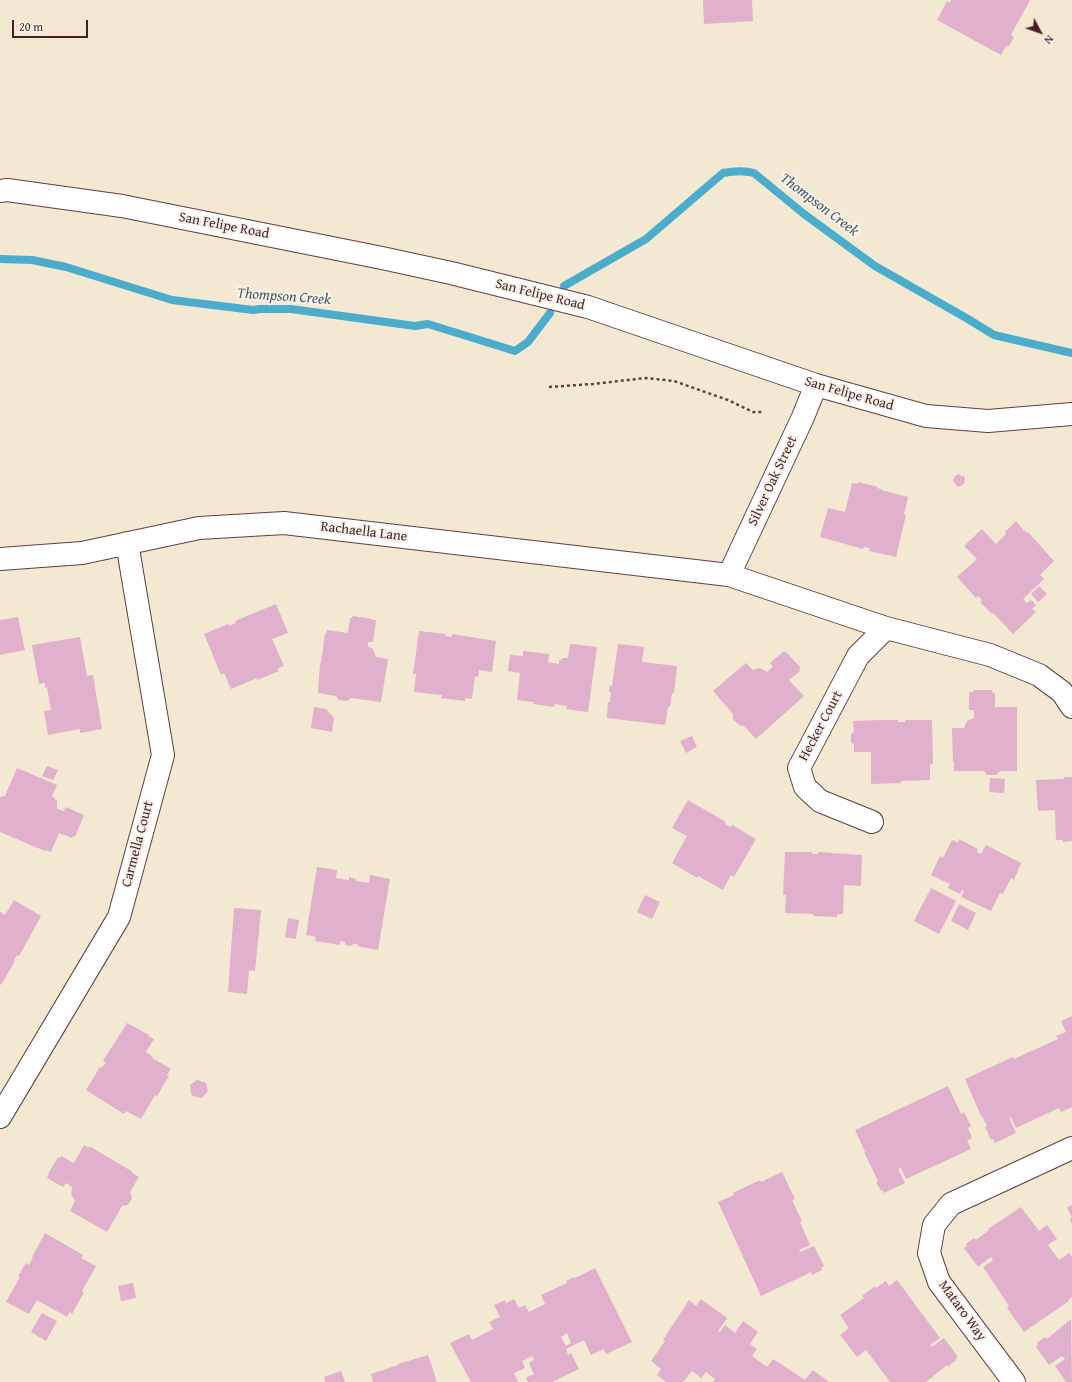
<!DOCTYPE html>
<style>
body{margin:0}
#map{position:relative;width:1072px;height:1382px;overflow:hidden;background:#f3e8d2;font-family:"Gentium Book Plus",serif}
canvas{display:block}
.north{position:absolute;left:1020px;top:12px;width:40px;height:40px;-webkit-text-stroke:3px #f7f3e8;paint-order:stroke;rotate:131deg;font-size:11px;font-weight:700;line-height:16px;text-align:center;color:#4a1f2b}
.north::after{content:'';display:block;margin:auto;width:14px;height:18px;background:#4a1f2b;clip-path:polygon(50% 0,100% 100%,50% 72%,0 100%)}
.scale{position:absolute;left:12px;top:20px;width:76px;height:18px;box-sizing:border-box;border:2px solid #4a1f2b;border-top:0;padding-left:5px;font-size:12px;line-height:14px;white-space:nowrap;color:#4a1f2b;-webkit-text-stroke:3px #f7f3e8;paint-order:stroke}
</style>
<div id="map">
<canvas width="1072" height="1382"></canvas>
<div class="north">N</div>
<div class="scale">20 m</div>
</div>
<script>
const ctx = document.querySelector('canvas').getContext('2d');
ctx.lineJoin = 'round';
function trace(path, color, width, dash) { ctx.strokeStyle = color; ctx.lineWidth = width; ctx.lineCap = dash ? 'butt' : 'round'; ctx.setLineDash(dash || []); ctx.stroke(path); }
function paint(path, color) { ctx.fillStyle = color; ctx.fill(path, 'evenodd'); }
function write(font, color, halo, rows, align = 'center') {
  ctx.font = font + ' "Gentium Book Plus",serif'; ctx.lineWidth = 4; ctx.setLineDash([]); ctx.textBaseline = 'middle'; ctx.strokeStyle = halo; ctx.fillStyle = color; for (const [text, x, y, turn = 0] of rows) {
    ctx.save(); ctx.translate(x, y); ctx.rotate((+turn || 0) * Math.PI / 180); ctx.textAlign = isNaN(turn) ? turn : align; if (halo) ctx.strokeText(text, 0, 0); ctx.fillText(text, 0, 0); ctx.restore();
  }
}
const stream = new Path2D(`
 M0 259 32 260 66 267 172 300 253 310 260 309H291L415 326 428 324 515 351 528 342 550 313
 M564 286 646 239 723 173C734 171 743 170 754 173L804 214 875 266 968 319 994 335 1072 353`);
const building = new Path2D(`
 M703 0H752L753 21 704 24Z
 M951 0H1030L1011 35 1014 37 1009 46 1005 47 1001 55 937 20 947 1 950 3Z
 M959 474 961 476H964L965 479 964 484 959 487 956 485 953 481 955 476Z
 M858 482 878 487 877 488 881 489V490L908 497 904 514 906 515 896 557 869 551 870 548 864 547 863 549 820 537 828 508 845 512 852 483 858 484Z
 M1016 521 1024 531 1025 530 1027 533 1028 532 1054 561 1040 575 1044 579 1023 599 1027 603 1031 600 1036 605 1032 609 1036 612 1013 634 993 613 992 614 980 602 982 600 978 596 976 598 957 577 977 559 964 546 982 529 996 544 1006 534 1005 532Z
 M1039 586 1047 594 1038 602 1031 594Z
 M276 604 288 633 272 639 284 666 277 669 279 671 257 680V678L231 689 224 673 221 675 204 634 228 624 229 626 236 623 235 621Z
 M353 616 372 619V620H376L373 642H368V646L373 649 376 657 388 659 381 702 351 698 347 701 339 700 336 696 318 693 320 663H321L325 634 326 635 327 630 348 633 350 618H352Z
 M18 617 25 650 0 655V620Z
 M419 631 446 634 445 636 452 637V634L496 641 492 672 479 670 478 677 475 676 472 699 465 698V701L441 698 442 695 414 692 416 674H413Z
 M80 637 87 676 93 675 102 729 80 733V729L48 735 44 711 51 710 47 687 45 688V683L39 684 32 645Z
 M570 644 597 647 588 712 566 709 567 706 555 704 554 707 533 704 534 702 517 700 520 673 508 671 510 655 523 656V651L549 654 548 662 559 664V661L563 658H568Z
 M618 644 644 647 642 662 677 666 674 693H672L670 707H668L665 725 607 718 608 702H610L611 692H609L610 685 612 686Z
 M784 651 786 653H787L801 668 799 669 800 671 789 680 804 696 756 739 744 726 739 725 733 719V714L713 691 746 663 753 670 760 668 767 672 773 667 770 663Z
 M973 690H992V692L995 693V707H1017V771H1000L996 775H987L984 771H954V762H953L952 728H964L967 721 974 718V710H969V692H973Z
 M314 707 326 709 334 718 332 732 311 728Z
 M881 720H898V722H905V720H932L933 764H930V780L901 781V783L871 784V752H854V744L851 743V734L854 732 853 721Z
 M692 736 697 747 686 753 680 741Z
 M47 766 58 770 53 780 42 776Z
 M17 768 57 785 52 796 57 801V809L64 811 66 807 84 815 75 837 73 836 72 838 59 833 51 852 45 850V851L0 832V797L5 796Z
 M1064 777H1072V841L1063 842V840H1056L1055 810 1038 811 1036 780 1064 779Z
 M990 778 1005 779 1004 793 989 792Z
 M688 800 726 822 725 824 731 827 732 825 756 839 734 877 731 875 723 890 698 876 697 878 672 863 687 836 672 828Z
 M959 839 978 849 977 852 981 854 986 845 1021 863 1014 880 1011 878 1003 894 1000 893 991 911 961 897 964 891 962 890 960 894 948 888 950 884 931 875 940 856 943 858 952 840 958 843Z
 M785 852H812V854H818V852L862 855 861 886 844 885 843 914H837V917L813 916V914L785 913 786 895H783Z
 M317 867 337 870 336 878 349 880V877L356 879V881L369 883 370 875 390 879 378 950 357 946 358 944H353L352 946 345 945V942L340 941V945L315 941 316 937 306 935Z
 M931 888 956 901 939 934 914 921Z
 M645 895 660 902 652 919 637 912Z
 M14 900 41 916 19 956 17 955 14 960 15 961 1 985 0 984V912L5 915Z
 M959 904 976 913 968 930 951 921Z
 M234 908 261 910 255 971 249 970 247 994 228 992Z
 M288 918 299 920 296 939 285 937Z
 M1072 1016V1107L1061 1112 1059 1108 1016 1128 1011 1117H1009L1016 1133 995 1143 993 1139 991 1140 985 1127 987 1126 982 1116H981L965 1079 1013 1057 1014 1059 1058 1039 1056 1036 1066 1032 1061 1021Z
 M127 1023 149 1035 148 1036 154 1039 146 1052 153 1057 152 1058 171 1069 167 1075 169 1076 157 1096 155 1095 141 1119 126 1111 124 1114 86 1090 100 1067 101 1068 106 1063 103 1061Z
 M197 1080 206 1083 208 1091 202 1098 193 1096 191 1094 190 1085Z
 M948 1086 961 1114 964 1112 971 1126 968 1128 972 1138 967 1141 971 1149 906 1179 901 1168 898 1169 905 1183 884 1193 883 1190 881 1191 876 1182 878 1181 864 1152H865L855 1130Z
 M84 1145 89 1148V1146L133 1172 132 1173 139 1177 130 1192 132 1198 128 1205 122 1206 107 1232 70 1211 75 1201 71 1194 72 1187 66 1183 63 1187 47 1178 49 1174H48L58 1157 60 1158 61 1156 74 1163Z
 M782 1172 795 1199 792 1200 802 1221 800 1222 810 1245 799 1250 800 1252 814 1246 824 1266 821 1268 822 1270 812 1275 811 1272 761 1296 718 1202 734 1195 733 1193 760 1180 761 1182Z
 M1072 1205V1224L1070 1219 1072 1218 1067 1207Z
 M1021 1207 1039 1231 1047 1225 1057 1239 1048 1245 1059 1260 1069 1253 1072 1257V1297L1068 1300 1069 1301 1024 1332 1007 1308 1009 1306 983 1267 993 1260 991 1257 978 1267 964 1248 967 1246 966 1244 974 1238 976 1240 989 1230 988 1229Z
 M45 1233 83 1255 81 1258 96 1266 82 1291 84 1292 72 1314 70 1312 67 1317 37 1300 29 1314 6 1302 20 1277 18 1276 26 1263 29 1265 33 1257H32Z
 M595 1268 632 1342 606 1354 604 1349 591 1355 584 1340 566 1349 568 1355 571 1353 579 1369 552 1382H528L526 1378 534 1374 529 1363 534 1360 532 1356 522 1361 525 1368 514 1373 518 1382H471L450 1343 469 1334 472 1340 493 1329 489 1322 500 1317 494 1305 505 1300 506 1303 514 1299 519 1308 525 1305 529 1312 545 1304 541 1295 567 1283 566 1281 574 1277 575 1278ZM567 1333 571 1343 566 1346 561 1337Z
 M897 1280 940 1338 930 1345 932 1347 944 1338 958 1357 955 1359 956 1360 948 1367 947 1365 926 1382H890L866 1350 857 1357 840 1335 849 1328 840 1315 864 1298 862 1296 875 1286 876 1288 886 1281 889 1286Z
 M133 1283 136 1298 121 1301 118 1286Z
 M701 1299 727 1318 718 1331 720 1332 725 1325 735 1333 743 1321 758 1332 750 1344 757 1349 752 1356 767 1367 773 1359 805 1380 813 1370 829 1382H713L715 1379 706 1372 701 1378 692 1371 683 1382H666L657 1375 661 1369 651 1361 665 1341 663 1340 689 1300 696 1306Z
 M42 1313 57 1321 46 1341 31 1332Z
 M1071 1319 1072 1382H1066L1055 1366 1065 1359 1062 1356 1049 1365 1036 1347 1038 1345 1037 1343 1045 1337 1047 1339Z
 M428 1355 437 1382H373L371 1374 398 1365V1364Z
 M341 1371 345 1382H325L324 1377Z`);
const path = new Path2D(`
 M549 387 593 384 646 378 674 381 728 400 753 412H764`);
const minor = new Path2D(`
 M0 191 7 190 122 206 382 258 451 273 588 307 816 385 926 416 988 421 1072 414
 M0 559 82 553 199 528 284 523 729 575 886 628 990 655 1039 675 1062 692 1072 707
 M729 575 803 417 816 385
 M872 822 820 801 805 787 799 768 858 656 886 628
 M0 1117 119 917 163 755 127 543
 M1014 1382 939 1282 929 1253 934 1225 951 1204 1072 1148`);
const streetNames = [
 ["San Felipe Road",224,226,11],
 ["San Felipe Road",540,295,14],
 ["San Felipe Road",849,394,16],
 ["Silver Oak Street",773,481,-65],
 ["Rachaella Lane",364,532,7],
 ["Hecker Court",821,726,-62],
 ["Carmella Court",138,844,-75],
 ["Mataro Way",962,1311,54]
];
const waterNames = [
 ["Thompson Creek",819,205,37],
 ["Thompson Creek",284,297,4]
];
trace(stream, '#4badcb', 8);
paint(building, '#e0b0cd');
trace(minor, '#633d44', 24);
trace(path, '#633d44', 2.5, [3, 3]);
trace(minor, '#fff', 22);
write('14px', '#4a1f2b', '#f7f3e8', streetNames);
write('italic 15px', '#4a586b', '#f7f3e8', waterNames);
</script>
